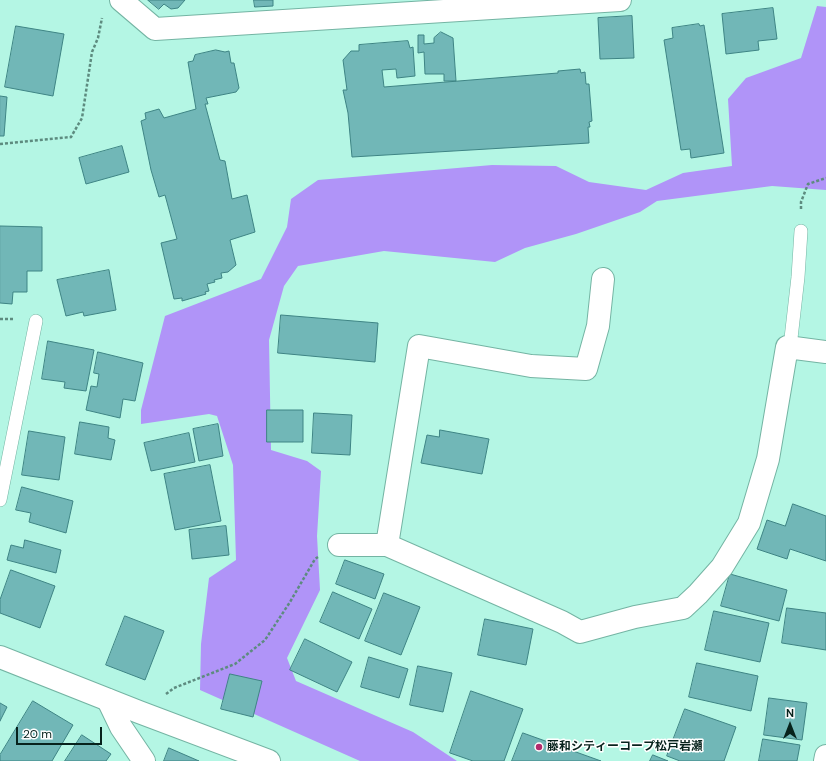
<!DOCTYPE html>
<meta charset="utf-8">
<style>
body{margin:0}
#map{position:relative;width:826px;height:761px;overflow:hidden;background:#b4f6e4;font-family:"DM Sans",sans-serif}
canvas{display:block}
.north{position:absolute;left:770px;top:705px;width:40px;height:40px;-webkit-text-stroke:3px #fff;paint-order:stroke;rotate:0deg;font-size:11px;font-weight:700;line-height:16px;text-align:center;color:#07221c}
.north::after{content:'';display:block;margin:auto;width:14px;height:18px;background:#07221c;clip-path:polygon(50% 0,100% 100%,50% 72%,0 100%)}
.scale{position:absolute;left:16px;top:727px;width:86px;height:18px;box-sizing:border-box;border:2px solid #07221c;border-top:0;padding-left:5px;font-size:12px;line-height:14px;white-space:nowrap;color:#07221c;-webkit-text-stroke:3px #fff;paint-order:stroke}
</style>
<div id="map">
<canvas width="826" height="761"></canvas>
<div class="north">N</div>
<div class="scale">20 m</div>
</div>
<script>
const ctx = document.querySelector('canvas').getContext('2d');
ctx.lineJoin = 'round';
function paint(path, color) { ctx.fillStyle = color; ctx.fill(path, 'evenodd'); }
function trace(path, color, width, dash) { ctx.strokeStyle = color; ctx.lineWidth = width; ctx.lineCap = dash ? 'butt' : 'round'; ctx.setLineDash(dash || []); ctx.stroke(path); }
function write(font, color, halo, rows, align = 'center') {
  ctx.font = font + ' "DM Sans","Noto Sans JP",sans-serif'; ctx.lineWidth = 3; ctx.setLineDash([]); ctx.textBaseline = 'middle'; ctx.strokeStyle = halo; ctx.fillStyle = color; for (const [text, x, y, turn = 0] of rows) {
    ctx.save(); ctx.translate(x, y); ctx.rotate((+turn || 0) * Math.PI / 180); ctx.textAlign = isNaN(turn) ? turn : align; if (halo) ctx.strokeText(text, 0, 0); ctx.fillText(text, 0, 0); ctx.restore();
  }
}
const forest = new Path2D(`
 M817 6 826 7V190L772 186 657 201 640 212 576 234 525 248 495 262 384 251 298 266 284 286 269 340 271 450 307 461 321 471 317 536 320 590 287 658 296 681 413 732 457 761H360L200 690 201 644 209 578 236 560 233 465 217 416 209 414 141 424V410L165 316 261 279 287 227 291 199 318 180 492 165 556 166 589 182 646 190 683 173 732 166 728 99 746 78 801 58Z`);
const building = new Path2D(`
 M148 0H185L178 8 171 9 164 4 159 9Z
 M254 0H273V6L255 7Z
 M773 8 777 39 758 41 759 50 726 54 722 14Z
 M632 16 634 58 600 59 598 18Z
 M699 24 700 26 704 25 724 153 691 158 690 149 681 150 664 40 673 38 672 28Z
 M16 26 64 34 53 96 5 87Z
 M441 32 453 38 456 81H444V74H425L424 52 418 53V35H424V44L434 43V38Z
 M408 41 410 48 413 47 415 76 397 78 396 69 382 70 384 87 558 73V71L580 69 581 73 585 72 586 84H589L592 121 589 122 590 127H588L589 143 352 157 348 113 343 90H347L343 60 351 51H359V45Z
 M216 50 225 52 229 51 231 63H234L239 88 236 92 206 98 208 104H205L220 160 225 161 232 199 247 195 255 232 230 240 236 265 228 272 221 273 222 278 214 280 215 282 207 284 209 291 205 292 206 294 182 301V298L174 299 161 243 177 239 165 195 159 197 151 170 141 121 146 119 145 113 159 109 164 118 196 109 188 62 193 61 195 55Z
 M0 96 7 97 4 136H0Z
 M122 146 129 172 86 184 79 158Z
 M0 226 42 227V271H27V292H13L12 304 0 303Z
 M109 270 116 310 84 316 83 312 66 316 57 280Z
 M281 315 378 323 375 362 278 353Z
 M48 341 94 350 86 391 64 388 65 382 42 379Z
 M98 352 143 363 135 401 123 399 120 418 86 410 91 386 97 387 99 374 94 373Z
 M267 410H303V442H267Z
 M314 413 352 415 350 455 312 453Z
 M80 422 109 427 108 438 115 440 111 460 75 454Z
 M218 424 223 456 199 461 193 429Z
 M440 430 489 439 482 474 421 463 427 435 439 437Z
 M29 431 65 437 59 480 22 475Z
 M189 433 195 462 151 471 144 443Z
 M210 465 221 521 175 530 164 474Z
 M22 487 73 501 66 533 29 522 31 513 16 510Z
 M793 504 826 516V561L790 549 787 559 757 549 767 520 785 526Z
 M226 526 229 555 192 559 189 530Z
 M25 540 61 550 56 573 7 560 11 545 23 548Z
 M345 560 384 574 375 599 336 584Z
 M11 570 55 586 40 628 0 613V600Z
 M730 574 787 590 779 621 721 606Z
 M333 592 372 609 359 639 320 622Z
 M384 593 420 607 401 655 365 641Z
 M787 608 826 613V650L782 643Z
 M714 611 769 623 760 662 705 650Z
 M125 616 164 631 145 680 106 665Z
 M485 619 533 629 526 665 478 655Z
 M305 639 352 662 337 692 290 670Z
 M369 657 408 669 399 698 361 687Z
 M697 663 758 676 751 711 689 697Z
 M418 666 452 673 443 712 410 705Z
 M230 674 262 681 253 717 221 709Z
 M471 691 523 709 504 761H473L450 753Z
 M769 698 807 703 802 740 764 735Z
 M33 701 73 725 52 761H0V755Z
 M0 703 7 707 0 721Z
 M685 709 736 727 724 761H680L667 756Z
 M523 733 601 761H512Z
 M82 735 111 754 106 761H65Z
 M763 739 800 745 797 761H759Z
 M169 748 199 761H164Z
 M653 755 668 761H650Z`);
const path = new Path2D(`
 M0 144 71 137 82 118 92 52 98 38 102 18
 M801 209V202L808 184 826 178
 M0 319H14
 M166 694 174 688 235 664 265 640 290 602 315 559 318 557`);
const lane = new Path2D(`
 M790 347 798 277 801 231
 M0 500 36 321`);
const street = new Path2D(`
 M121 0 155 29 620 0
 M339 545H387L562 622 580 632 635 617 683 608 698 594 722 567 749 523 768 459 787 347 826 352
 M387 545 419 346 531 366 586 369 598 326 603 279
 M108 700 121 727 144 761
 M825 761 826 756`);
const secondary = new Path2D(`
 M0 657 139 712 269 761`);
const markers = [
 [539,747,4,"#b22b6d"]
];
const poiNames = [
 ["藤和シティーコープ松戸岩瀬",547,747]
];
paint(forest, '#b094f8');
paint(building, '#71b7b7');
trace(building, '#3e8484', 1);
trace(lane, '#74b4a3', 14);
trace(street, '#74b4a3', 24);
trace(secondary, '#74b4a3', 24);
trace(path, '#5d8b7f', 2.5, [3, 2]);
trace(lane, '#fff', 13);
trace(street, '#fff', 22);
trace(secondary, '#fff', 22);
for (const [x, y, r, color] of markers) { const dot = new Path2D(); dot.arc(x, y, r, 0, 2 * Math.PI); ctx.fillStyle = color; ctx.fill(dot); trace(dot, '#fff', 1.5); }
write('bold 12px', '#07221c', '#fff', poiNames, 'left');
</script>
